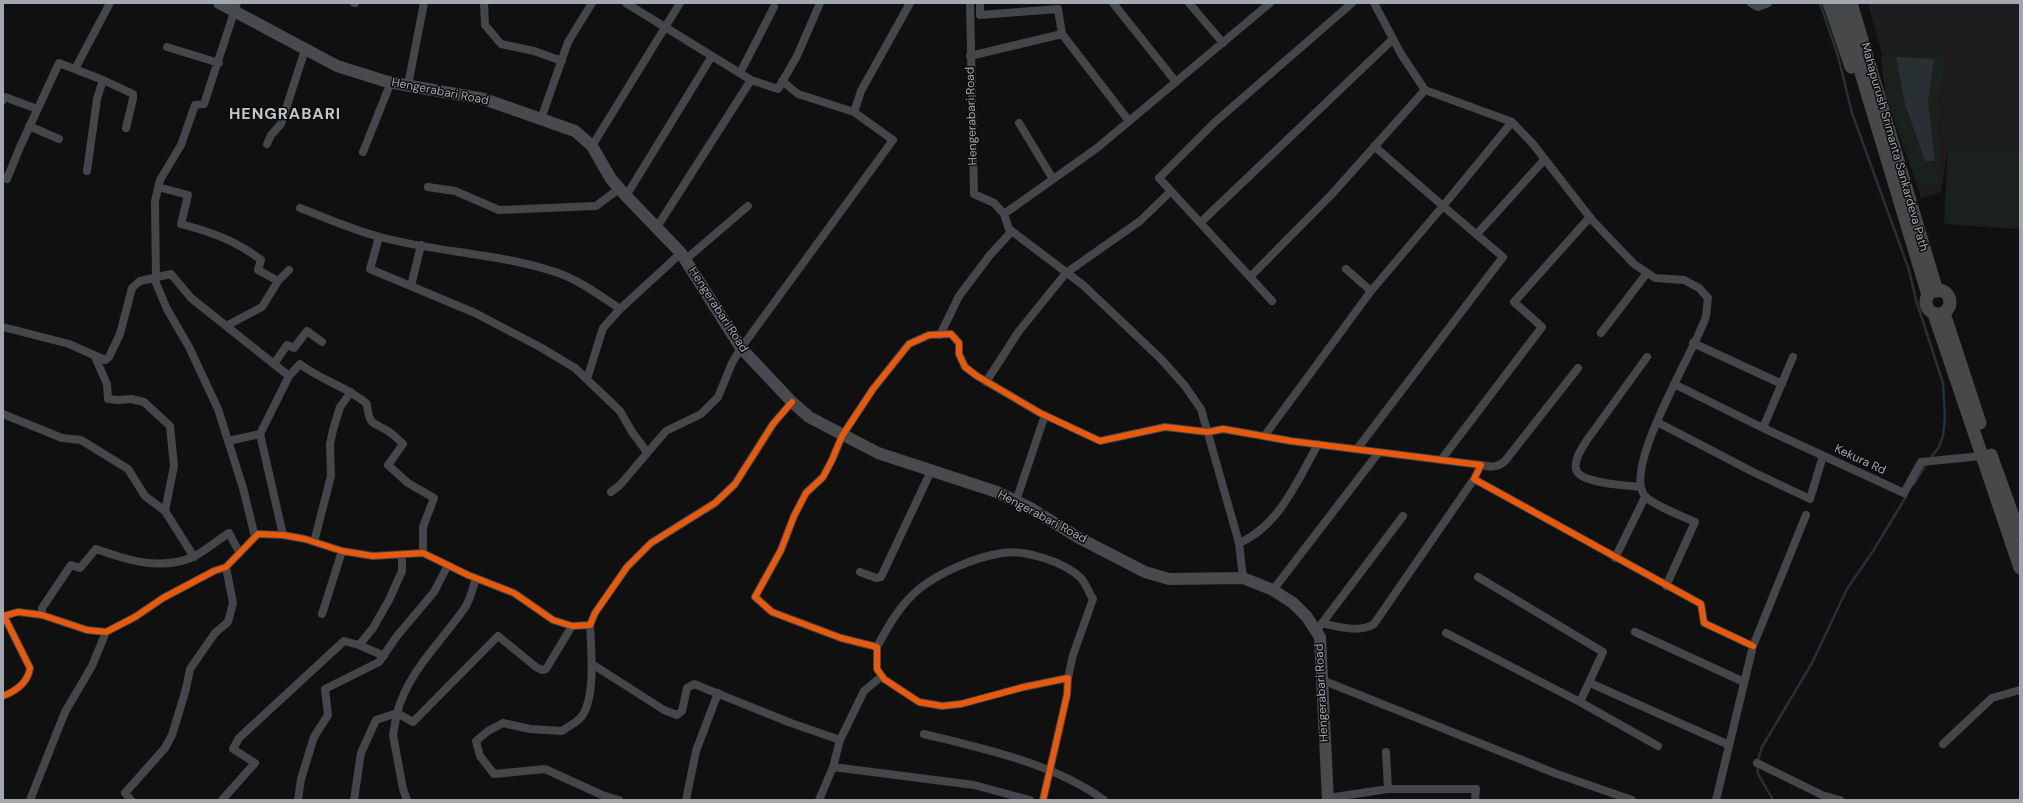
<!DOCTYPE html>
<style>
body{margin:0}
#map{position:relative;width:2023px;height:803px;overflow:hidden;background:#101011;font-family:"DM Sans",sans-serif}
canvas{display:block}
.frame{position:absolute;inset:0;border:4px solid #a2a8b0;pointer-events:none}
</style>
<div id="map">
<canvas width="2023" height="803"></canvas>
<div class="frame"></div>
</div>
<script>
const ctx = document.querySelector('canvas').getContext('2d');
ctx.lineJoin = 'round';
function paint(path, color) { ctx.fillStyle = color; ctx.fill(path, 'evenodd'); }
function trace(path, color, width, dash) { ctx.strokeStyle = color; ctx.lineWidth = width; ctx.lineCap = dash ? 'butt' : 'round'; ctx.setLineDash(dash || []); ctx.stroke(path); }
function write(font, color, halo, rows, align = 'center') {
  ctx.font = font + ' "DM Sans",sans-serif'; ctx.lineWidth = 3; ctx.setLineDash([]); ctx.textBaseline = 'middle'; ctx.strokeStyle = halo; ctx.fillStyle = color; for (const [text, x, y, turn = 0] of rows) {
    ctx.save(); ctx.translate(x, y); ctx.rotate((+turn || 0) * Math.PI / 180); ctx.textAlign = isNaN(turn) ? turn : align; if (halo) ctx.strokeText(text, 0, 0); ctx.fillText(text, 0, 0); ctx.restore();
  }
}
const built = new Path2D(`
 M1868 3H2020V152L1948 147 1941 192 1921 198Z`);
const green = new Path2D(`
 M1895 51 1947 52 1939 100 1940 184 1917 186 1885 94 1881 57Z
 M1948 147 2020 151V229L1944 224Z`);
const water = new Path2D(`
 M1896 57 1934 59 1928 102 1935 161H1925L1905 104Z`);
const stream = new Path2D(`
 M1820 3 1838 56 1852 113 1909 270 1916 300 1943 383 1945 418 1943 436 1939 447 1930 459
 M1914 484 1926 464
 M1773 800 1758 774 1757 763 1762 747 1812 663 1847 589 1873 551 1907 495`);
const street = new Path2D(`
 M237 3 204 104 195 105 181 145 160 180 155 201 156 283 167 309 189 347 218 409 243 488 255 537
 M354 3H355
 M484 3 485 25 501 44 534 51 562 61
 M626 3 751 80
 M970 3 974 194 994 203 1004 214 1009 229 1083 285 1161 359 1185 386 1201 409 1239 543 1243 578
 M980 3V15L1058 9 1062 34
 M1113 3 1176 82
 M1189 3 1223 43
 M1352 3 1215 122 1159 178 1250 277 1332 194 1425 90 1401 54 1374 3
 M1751 3 1758 7 1768 3
 M167 47 219 63
 M970 56 1062 34 1129 121
 M75 69 110 3
 M740 73 774 7
 M782 81 798 94 854 112
 M408 85 424 3
 M1425 90 1512 122 1533 144 1592 220 1634 264 1655 278 1684 280 1699 288 1708 298C1707 304 1707 310 1706 316 1697 348 1619 471 1646 497 1655 506 1682 516 1695 522L1666 586
 M3 100 5 97 37 109
 M541 119 568 42 592 3
 M1019 123 1053 179
 M29 126 59 139
 M267 144 271 135 281 124 305 50
 M592 146 680 3
 M363 152 391 82
 M87 171 97 99 103 80
 M3 177 7 179 20 147 59 63 103 80 133 94V99L126 128
 M158 187 188 195 181 224C211 232 237 241 261 260L258 270 278 281 289 270
 M428 187 455 191 499 210 596 206 620 188
 M626 196 712 56
 M300 208C326 218 353 230 380 237 435 252 494 253 549 270 575 277 598 294 620 309
 M1004 214 1097 148 1270 3
 M1200 223 1393 39
 M657 227 751 80 778 89 797 56 820 3
 M1477 234 1545 159
 M379 237 370 269 475 313 540 347 575 368 620 411 632 432 647 452
 M685 260 748 206
 M1346 269 1371 291
 M1250 277 1272 301
 M411 286 421 245
 M226 326 262 307 278 281
 M3 327 69 344 105 360 109 357 120 334 132 288 140 281 171 274 191 298 289 376 260 434 283 535
 M1601 333 1647 273
 M940 335 959 296 990 255 1012 231
 M1693 343 1782 384
 M95 357 107 384 108 399 118 400 131 399 144 402 170 426 174 466 165 511
 M274 364 287 345 294 348 307 331 322 342
 M289 376 300 364C320 380 348 387 367 404 369 426 373 422 388 431 394 435 399 440 403 444L388 465 408 483 434 498 423 527V553
 M587 379 603 328 620 309 681 253
 M986 382 1019 331 1066 273 1140 221 1171 191
 M1674 384 1763 428 1793 357
 M3 414 62 438 81 440 128 469 145 496 165 511 194 557
 M1657 422 1753 472 1810 499 1823 456
 M1763 428 1904 493 1921 462 1982 456
 M1265 435 1371 291 1443 206 1374 146
 M228 441 260 434
 M1357 449 1503 257 1443 206 1512 122
 M1441 460 1542 327 1514 302 1590 217
 M1481 465C1491 467 1497 468 1505 461L1578 368
 M1640 487C1627 485 1579 484 1576 469 1574 459 1582 448 1587 440L1647 357
 M611 492 620 485 666 431 701 414 718 397 732 363 741 348 893 140 854 112 861 91 910 3
 M1016 501 1045 415
 M314 542 331 476 330 444 333 430 340 407 351 392
 M1239 543C1279 526 1298 480 1318 444
 M1615 558 1645 497
 M860 572 876 578 881 577 931 471
 M1478 577 1603 652 1580 702
 M1273 590 1379 452
 M322 614 342 551
 M42 615V608L71 565 80 568 96 549C127 560 160 571 193 557 202 553 219 539 229 533L239 552
 M1322 623C1337 627 1361 633 1374 624L1474 479
 M590 625C591 648 596 696 582 716 578 722 567 727 562 731L530 729 503 723 488 731 476 741 480 756 494 774 545 769 602 795 619 800
 M1320 626 1403 516
 M1635 632 1744 682
 M1446 633 1580 702 1658 746
 M877 647C888 626 900 605 919 589 940 572 976 557 1002 553 1025 549 1064 562 1081 578 1086 584 1089 593 1093 599L1073 655 1068 678
 M384 656 359 645 373 628 389 600 402 571V555
 M592 664 664 710 677 715 682 711 687 688 694 684 791 723 840 740
 M1322 680 1557 774 1632 800
 M1590 683 1729 745
 M3 696C16 691 28 682 30 668L4 616 18 612 42 615 87 630 106 632 135 617 163 598 214 571 226 567 258 534 283 535 305 539 342 551 373 556 423 553 468 575 514 593 553 620 572 626 590 625 595 613 627 567 651 543 715 503 735 484 773 424 792 402
 M924 734C984 749 1053 763 1104 800
 M1943 744 1992 698 2020 690
 M1386 752 1388 789
 M1757 763 1822 795 1840 800
 M833 767 974 785 1030 800
 M1328 798 1388 789H1476L1475 800
 M30 800 65 712 92 666 106 632
 M131 800 125 793 165 748 172 735 186 689 190 669 215 633 228 622 233 603 226 567
 M222 800 255 763 233 749 239 738 344 641 359 645
 M298 800 301 779 314 737 328 715 325 689 379 662 397 636 434 592 448 565
 M354 800 361 753 376 720 397 713C408 672 440 643 464 609 470 601 473 588 476 578
 M407 800 403 789 393 735 397 713 413 722 498 636 536 667 542 670 546 669 572 626
 M686 800 696 751 718 693
 M819 800 833 767 840 740 864 691 882 676
 M1043 800 1067 695 1068 678 1024 687 961 704 942 706 919 702 884 679 877 669V647L841 638 772 612 755 597 781 550 794 516 806 493 823 477 832 460 842 436 873 389 909 344 929 335 951 334 959 343V354L965 367 977 376 1040 413 1100 441 1165 427 1208 432 1223 429 1291 441 1481 465 1474 479 1701 604 1704 623 1753 646
 M1716 800 1753 646 1806 515`);
const secondary = new Path2D(`
 M219 3 337 66 388 82 484 99 575 131 592 146 611 179 626 196 681 253 741 348 792 402 809 417 878 453 997 492 1032 509 1079 538 1145 572 1169 579 1243 578 1273 590 1293 603 1307 617 1320 637 1328 800`);
const primary = new Path2D(`
 M1829 3 1851 67
 M1840 3 1928 295
 M1851 3 1937 291
 M1926 302a12 12 0 1 1 24 0a12 12 0 1 1-24 0Z
 M1944 313 1980 423
 M1934 314 2020 568
 M1991 455 2020 536`);
const cycleway = new Path2D(`
 M3 696C16 691 28 682 30 668L4 616 18 612 42 615 87 630 106 632 135 617 163 598 214 571 226 567 258 534 283 535 305 539 342 551 373 556 423 553 468 575 514 593 553 620 572 626 590 625 595 613 627 567 651 543 715 503 735 484 773 424 792 402
 M1043 800 1067 695 1068 678 1024 687 961 704 942 706 919 702 884 679 877 669V647L841 638 772 612 755 597 781 550 794 516 806 493 823 477 832 460 842 436 873 389 909 344 929 335 951 334 959 343V354L965 367 977 376 1040 413 1100 441 1165 427 1208 432 1223 429 1291 441 1481 465 1474 479 1701 604 1704 623 1753 646`);
const streetNames = [
 ["Hengerabari Road",440,92,11],
 ["Hengerabari Road",972,116,-92],
 ["Mahapurush Srimanta Sankardeva Path",1894,147,74],
 ["Hengerabari Road",718,310,57],
 ["Kekura Rd",1860,460,25],
 ["Hengerabari Road",1042,517,28],
 ["Hengerabari Road",1322,693,-93]
];
const districtNames = [
 ["HENGRABARI",285,115]
];
paint(built, '#1d1d1f');
paint(green, '#1a201b');
paint(water, '#283034');
trace(stream, '#283034', 2.5);
trace(street, '#444649', 8);
trace(secondary, '#484a4d', 12);
trace(primary, '#47484a', 13);
trace(cycleway, '#e8590c', 6);
write('12px', '#a2a8b0', '#0b0b0c', streetNames);
ctx.letterSpacing = '1px';
write('bold 16px', '#c2c7cd', '#0b0b0c', districtNames);
ctx.letterSpacing = '0px';
</script>
